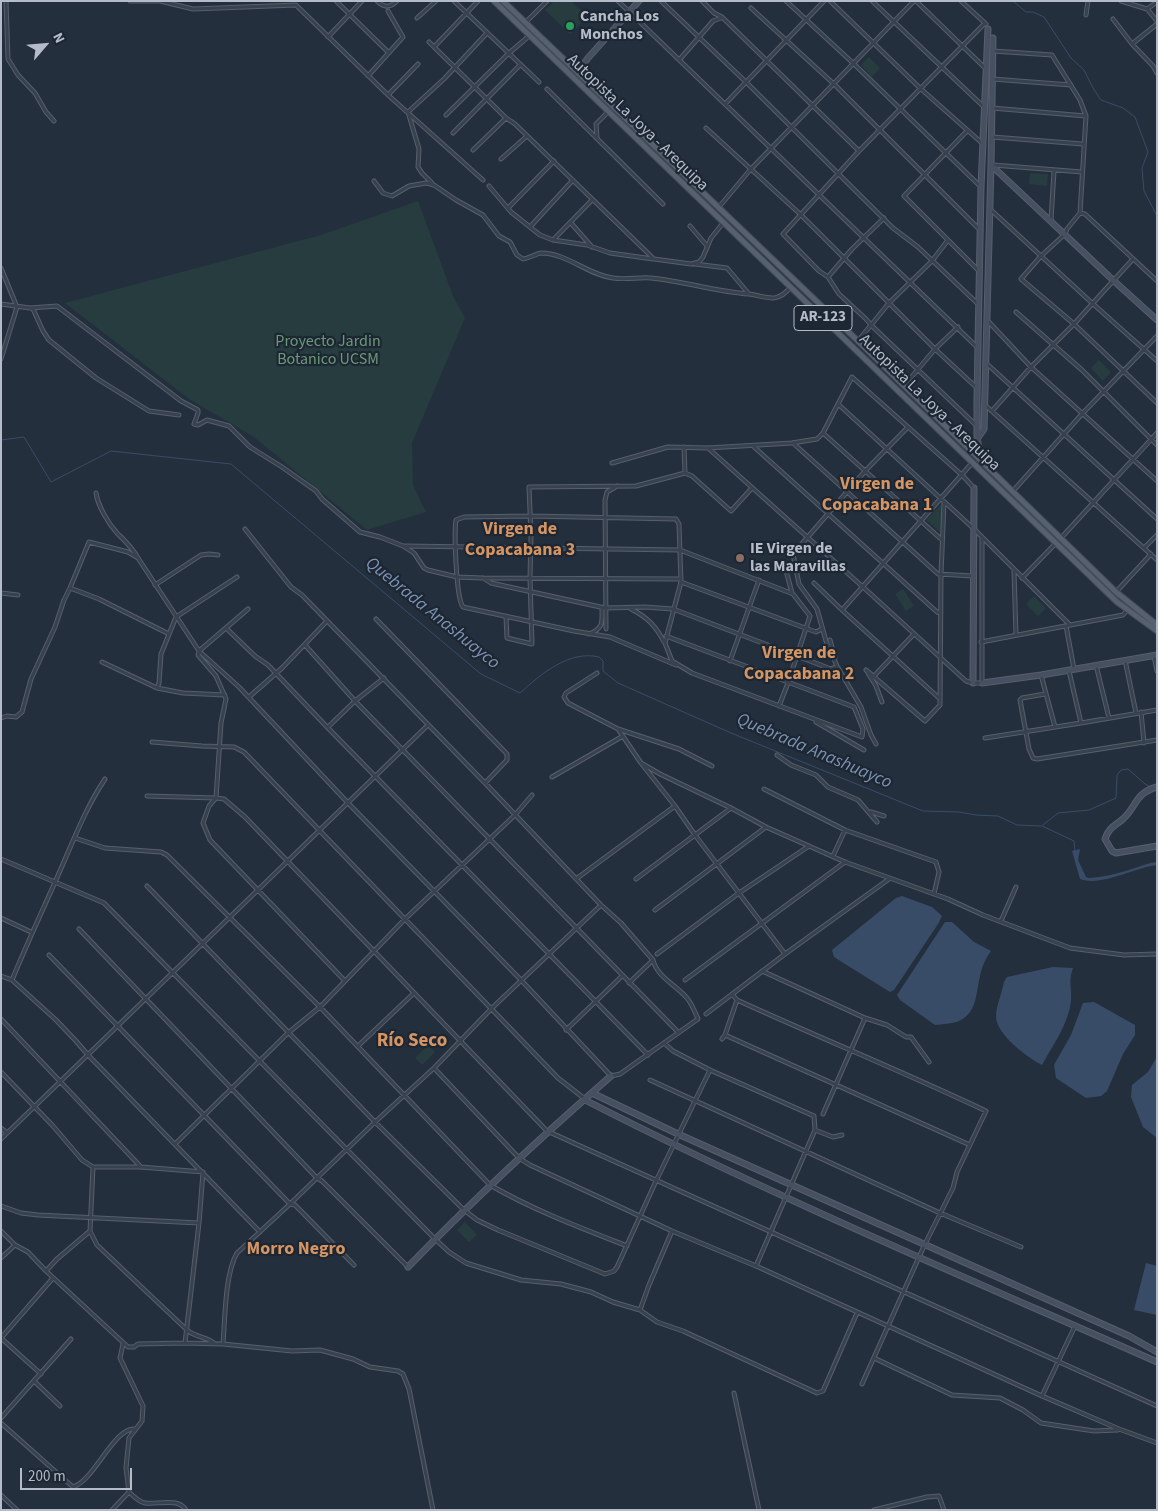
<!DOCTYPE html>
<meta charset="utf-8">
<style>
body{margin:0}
#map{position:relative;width:1158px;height:1511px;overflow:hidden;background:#242f3e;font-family:"Source Sans 3",sans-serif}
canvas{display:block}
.frame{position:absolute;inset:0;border:2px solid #b4bcc9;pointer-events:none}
.north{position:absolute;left:20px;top:20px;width:50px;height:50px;-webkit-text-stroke:4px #1d2633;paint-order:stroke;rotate:63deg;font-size:14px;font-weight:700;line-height:20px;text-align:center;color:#b4bcc9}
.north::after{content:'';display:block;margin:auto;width:18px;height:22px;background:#b4bcc9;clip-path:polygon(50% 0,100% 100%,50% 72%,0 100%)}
.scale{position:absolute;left:20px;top:1468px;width:112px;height:22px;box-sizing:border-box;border:2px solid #b4bcc9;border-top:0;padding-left:6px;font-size:15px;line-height:18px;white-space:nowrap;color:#b4bcc9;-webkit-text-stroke:4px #1d2633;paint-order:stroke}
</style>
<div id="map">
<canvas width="1158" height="1511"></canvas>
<div class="frame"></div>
<div class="north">N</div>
<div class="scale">200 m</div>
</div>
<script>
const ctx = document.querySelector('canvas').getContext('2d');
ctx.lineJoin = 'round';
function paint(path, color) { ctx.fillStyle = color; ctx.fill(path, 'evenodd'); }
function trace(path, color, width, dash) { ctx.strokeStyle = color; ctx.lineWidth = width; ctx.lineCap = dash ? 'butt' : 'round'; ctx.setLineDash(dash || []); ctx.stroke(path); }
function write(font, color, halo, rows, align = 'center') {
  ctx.font = font + ' "Source Sans 3",sans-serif'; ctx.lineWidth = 4.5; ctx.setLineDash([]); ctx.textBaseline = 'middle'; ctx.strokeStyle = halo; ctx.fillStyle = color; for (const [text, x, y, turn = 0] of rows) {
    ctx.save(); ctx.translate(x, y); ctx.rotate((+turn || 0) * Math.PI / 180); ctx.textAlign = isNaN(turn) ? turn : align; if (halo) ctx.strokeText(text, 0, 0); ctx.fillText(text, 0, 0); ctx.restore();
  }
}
const green = new Path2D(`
 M554 1H571L587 17 570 34 545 10Z
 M869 57 880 68 872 77 861 65Z
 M1030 173 1048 174 1047 186 1029 184Z
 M418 201 453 296 465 318 412 443 413 485 426 512 367 530 254 437 189 399 65 303 321 235Z
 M1099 360 1111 372 1103 381 1091 368Z
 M942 503 940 532 926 520Z
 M903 589 914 606 906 611 895 594Z
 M1034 596 1046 608 1038 616 1026 604Z
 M428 1045 435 1052 422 1065 415 1058Z
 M465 1222 477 1235 469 1242 457 1230Z`);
const water = new Path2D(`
 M1080 849 1078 860 1086 877 1089 878C1103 877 1116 874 1129 870 1139 867 1147 863 1157 862V865C1136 867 1101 887 1080 879L1072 851Z
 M902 896 932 907 942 916 938 924 894 990 890 992 834 957 832 950 896 898Z
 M945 922H952L974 942 991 951C985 959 982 967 980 976 976 993 977 1013 959 1021 952 1024 942 1024 935 1025L900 1000 897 995Z
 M1053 967 1073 968C1068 982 1072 987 1071 1000 1069 1023 1053 1045 1042 1065 1027 1057 997 1035 996 1017 996 1006 1002 993 1004 982L1007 977Z
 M1094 1002 1135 1025V1035L1123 1054 1107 1091 1101 1096 1086 1098 1056 1078 1054 1065 1071 1035 1083 1003Z
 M1157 1057V1138L1143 1127 1131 1097 1132 1085 1148 1072Z
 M1146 1263 1157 1266V1315L1134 1310Z`);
const stream = new Path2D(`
 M1013 1 1026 12H1033L1044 17 1071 58 1084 70 1093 88 1101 100 1123 108 1135 117 1148 152 1142 168 1144 191 1157 216
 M1 440 24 437 51 482 111 451 231 464 481 674 520 693C541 674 569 650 599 657L603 661V671L618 683 731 733 923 811 959 812 976 815 998 816 1017 825 1042 826 1074 841 1075 851
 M1043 825 1058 813 1089 810 1116 798 1117 775 1121 770 1128 769 1145 784 1151 787`);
const street = new Path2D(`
 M6 1 8 59 18 75 35 93 46 112 54 121
 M130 1H159
 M160 1 193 9 296 5 388 95 483 180
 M336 1 389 53
 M377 1C384 8 390 8 397 1
 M454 1 539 82
 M618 1 978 348
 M661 1 747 83 893 228 918 247 978 304
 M702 1 714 13 722 17 859 151
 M786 1 854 64 981 187
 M830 1 921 89 983 144
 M872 1 984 107
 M916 1 985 68
 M961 1 986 24
 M1121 1 1147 9 1157 21
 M751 8 835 85 980 230
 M1147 9 1157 2
 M1086 15 1088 1
 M417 18 436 1
 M1113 19 1132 44 1153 66 1157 73
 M526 22 547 1
 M328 37 362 1
 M429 42 506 118 515 124 654 259 691 264 699 262 703 257 711 238 723 223
 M1132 44 1157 24
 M434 47 478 1
 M993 51 1052 55 1080 100 1086 116 1080 213 1067 229 1065 234 1041 256 1021 279 1074 324 1157 403
 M680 59 713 21 721 18
 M368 76 403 37 388 11
 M992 79 1071 85
 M547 89 663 204
 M388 95 418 64
 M725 104 824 1
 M992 108 1086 116
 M446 115 508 54 529 36
 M706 128 800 214 935 349 977 388
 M967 131 904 196 979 271
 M453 133 520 65
 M597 137 596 124 608 112
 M992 137 1083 144
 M473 150 506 118
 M501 159 527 136
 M993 165 1082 172
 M374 181 383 193 392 196 409 186 426 183 434 185 456 200 483 215 499 236 510 242 517 255 523 259C530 258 535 254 541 253 567 253 588 275 613 278 626 280 639 277 651 278 684 281 716 292 749 294
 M432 183 422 173 418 167 419 149 408 112 444 79 487 33
 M489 186 511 212 540 235 553 240 587 245 610 253 653 259
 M509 207 554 161
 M719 207 750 170 914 1
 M990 209 1092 303 1157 361
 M1080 213 1085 214 1157 281
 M1051 220 1054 171
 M571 223 592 247
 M690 226 707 246
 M530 227 573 180
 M553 240 592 200
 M695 264 727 268 749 294C769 297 776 304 791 287
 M1 268 17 307 1 359
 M828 277 852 249 884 218
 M1 304 30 308 33 309 43 331 49 340 96 378 149 411 179 415
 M30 308 57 306 181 401 198 410V413L194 424 198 425 207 420 229 426 250 447 282 467 316 491 322 499 360 532 380 537 403 546 414 553 424 568 428 570 457 577 482 578 681 579
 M1016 312 1082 370 1157 445
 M988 321 1031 367 1157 481
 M858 341 889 303 932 261 948 240
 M986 363 1157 519
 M904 386 935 349 958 327
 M838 404 974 529 1070 625
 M985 405 1157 560
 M992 411 1031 367 1074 324 1133 259
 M977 426 871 325 866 319 839 294 828 277 819 271 783 234 859 151 985 23
 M823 433 942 540
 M793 443 938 574 973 576
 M753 446 937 612 941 613
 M684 447 685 473
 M708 448 863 587 966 681 973 683H982V538
 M612 463 668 447 708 448 792 443 817 439 823 433 852 377 963 476 974 488
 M1013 491 1082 414 1157 336
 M96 493C98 506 108 523 117 533 125 541 132 547 138 558
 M1061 538 1157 433
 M404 546 680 550 788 592 793 594 810 616 788 683 779 706
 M1144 548 1157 535
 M785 567 792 593
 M1014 571 1016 635
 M483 578 491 583 605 608 645 607 673 609 831 669 837 666 861 707 871 735 876 744
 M1022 578 1056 543
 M681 582 816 632 822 629
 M814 583 842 610 972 463
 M155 585 201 555 209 554 218 555
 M70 588 99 599 169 634
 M1116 592 1151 554
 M1 593 18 595
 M248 609 199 651 198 655 216 676 226 699 221 723 216 798 224 799 245 817 547 1131 1157 1406
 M631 609C647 617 656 626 664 642
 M842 610 939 698
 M506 617 507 638 532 644 530 578 531 536 529 487 636 486 685 473 692 476 731 511 752 488
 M376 619 507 754V760L485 783
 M1066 626 1074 669
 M227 629 255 656 268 665 327 727 648 1055
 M606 629 605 500 607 492 617 486
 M589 634C604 628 602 622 602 608
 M666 636 854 707 863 729 862 737 692 673 672 661 665 643 681 582 679 524 676 519 530 516 464 517 456 520C454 533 456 598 463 607L574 631 610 637 676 665
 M830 640 835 658
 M981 642 1123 615 1127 610
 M305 645 355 701 678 1032
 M1154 656 1157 671
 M1125 660 1136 713
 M730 661 759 580
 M102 662 157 688 183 693 225 695
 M1096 665 1109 718
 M837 666 826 641 817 609 799 584 793 554 866 470 908 427
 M866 670 925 721 940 705 941 575 944 502
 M1069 671 1081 723 1157 710
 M597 673 566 693 564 697 568 703 618 729 641 763 675 806 695 835 785 954
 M868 673 876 686 882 702
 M1041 675 1055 727
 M874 676 914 634
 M157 688 159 683 161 654 176 617 237 577
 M1045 694 1022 698 1020 700 1029 749 1033 758 1037 759 1157 740
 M249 697 282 668 327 621
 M1141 712 1144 743
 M1 718 7 716 16 717 22 712 31 679 55 627 64 600 70 588 89 542 128 552 138 558 199 651 239 687 348 803 521 980 611 1076 620 1074 698 1019C695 1012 692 1004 687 998 676 985 657 977 653 960L621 923 601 905 485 783 302 595 291 587 245 529
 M816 722 864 750
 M328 727 355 701 384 678
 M618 729 679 749 712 766
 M985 738 1081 723
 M152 742 202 746 234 747 244 752 558 1078 585 1099
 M777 755 791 765 816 775 828 787 858 800 877 822
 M641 763 660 774 731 808 766 827 845 862 948 899 983 915 1070 948 1124 955 1157 954
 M552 777 623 736
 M764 789 845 830 936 862 939 872 934 894
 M147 796 216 798
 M216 798 209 806 203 823 210 840 345 981
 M871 812 884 816
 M75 838 105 848 161 852 167 855 320 1007 490 1185C533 1210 581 1228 627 1246
 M833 856 845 830
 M1 859 104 903 435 1239 449 1252 466 1263 521 1280 561 1284 591 1292 613 1302 640 1310 657 1322 683 1331 817 1393 823 1391 857 1313
 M576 879 675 806
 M636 879 731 808
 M147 886 375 1122 464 1210 477 1220 498 1230 605 1274 614 1271 617 1267 656 1181 710 1070 673 1051 664 1043
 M655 910 766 827
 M1 918 31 932
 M1001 921 1016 887
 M79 929 317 1178 322 1181 408 1267
 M657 954 739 893 809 846
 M49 955 290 1204 295 1205 354 1265
 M762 971 865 1018 887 1025 906 1037H911L929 1062
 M1 976 12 980 56 1020 76 1041 88 1055 260 1232
 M12 980C28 941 46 903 63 864 76 834 87 806 105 779
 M685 980 845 862
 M629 983 653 960
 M737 1000C820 1038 904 1072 986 1111L957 1172 953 1188 924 1246 862 1384
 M706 1014 785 954 889 879
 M1 1019 141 1167
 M566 1030 622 976
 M725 1035 970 1145
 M722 1039 725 1035 737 1000 732 994
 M358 1046 414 993
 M434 1068 519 1158 530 1165 672 1231 756 1266 1042 1396 1119 1429 1157 1443
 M710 1070 814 1116 815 1130 756 1266
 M1 1072 53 1126 82 1160 93 1167 90 1231 97 1245 187 1330C195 1337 206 1337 214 1343
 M650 1080 940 1213 1021 1247
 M823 1114 865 1018
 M1 1128 7 1133
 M815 1130 833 1137 842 1135
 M1 1139 428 725
 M175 1144 288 1033 320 1007 405 919 515 815 532 795
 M93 1167H141L203 1172 199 1223 185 1343
 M1 1206 21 1213 38 1215 199 1223
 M1 1231 15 1245 28 1252 46 1271
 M90 1231 57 1259 46 1271 128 1347H134L138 1344 185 1343 223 1344 292 1351 320 1350 353 1359 370 1367 398 1371 403 1374 409 1389 433 1510
 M1 1258 15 1245
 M640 1310 649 1285 672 1231
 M1 1338 53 1278
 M1 1338 41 1374
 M123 1344 120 1358 143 1406 142 1421 129 1438 126 1468 129 1492C133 1496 139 1502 145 1503 157 1505 178 1497 186 1510
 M223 1344C225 1319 225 1273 237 1253L290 1204 375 1122 434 1068 492 1008 601 905
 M874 1358 952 1395 1000 1398 1023 1410 1041 1423 1094 1431 1118 1430
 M34 1381 60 1406
 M734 1393 759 1510
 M1042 1396 1075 1326
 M1 1418 71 1339
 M1 1423 73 1487C94 1481 114 1427 135 1429
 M1 1495 17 1510
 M112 1510 129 1492
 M874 1510 927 1497 939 1496 944 1510`);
const secondary = new Path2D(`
 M993 38 991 165 1114 281 1157 320
 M577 73 588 58 639 1
 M977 439 984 429 991 165
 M983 463 977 439V398L981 187 988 29
 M973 683 974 488
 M982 683 1041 675 1157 655
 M1157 787C1135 793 1137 806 1123 819 1115 826 1109 827 1105 839L1112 851 1116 853 1157 846
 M592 1093 678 1134 1129 1336 1157 1352
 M585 1100C772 1196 965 1277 1157 1362
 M408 1267C473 1200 541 1137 611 1076`);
const primary = new Path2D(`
 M494 1 1117 602 1157 631
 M503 1 858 341 1116 592 1157 625`);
const markers = [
 [570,26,5,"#2e9e5b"],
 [740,558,5,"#8d6e63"]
];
const shields = [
 [823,318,58]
];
const shieldNames = [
 ["AR-123",823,318]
];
const poiNames = [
 ["Cancha Los",580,17],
 ["Monchos",580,35],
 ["IE Virgen de",750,549],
 ["las Maravillas",750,567]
];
const streetNames = [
 ["Autopista La Joya - Arequipa",637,123,44],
 ["Autopista La Joya - Arequipa",929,403,44]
];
const parkNames = [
 ["Proyecto Jardin",328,342],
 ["Botanico UCSM",328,360]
];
const neighbourhoodNames = [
 ["Virgen de",877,485],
 ["Copacabana 1",877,506],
 ["Virgen de",520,530],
 ["Copacabana 3",520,551],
 ["Virgen de",799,654],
 ["Copacabana 2",799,675],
 ["Morro Negro",296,1250]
];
const waterNames = [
 ["Quebrada Anashuayco",432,614,39],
 ["Quebrada Anashuayco",814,752,23]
];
const quarterNames = [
 ["Río Seco",412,1042]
];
paint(green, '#263c3f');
paint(water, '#394c67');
trace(stream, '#394c67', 1);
trace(street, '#565f6c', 5);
trace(secondary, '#565f6c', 7);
trace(primary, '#414a57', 7);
trace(street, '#38414e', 3);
trace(secondary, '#465061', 5);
trace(primary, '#56606e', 5);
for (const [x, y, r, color] of markers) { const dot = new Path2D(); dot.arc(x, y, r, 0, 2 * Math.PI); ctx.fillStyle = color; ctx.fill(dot); trace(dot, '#1d2633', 2); }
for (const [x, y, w] of shields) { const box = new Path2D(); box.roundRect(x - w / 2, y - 12.5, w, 25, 4); ctx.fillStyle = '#1d2633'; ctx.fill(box); trace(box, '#b4bcc9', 1); }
write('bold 15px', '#b4bcc9', null, shieldNames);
write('bold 16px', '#b4bcc9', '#1d2633', poiNames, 'left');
write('16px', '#b4bcc9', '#1d2633', streetNames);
write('16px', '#6b9a76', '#1d2633', parkNames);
write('bold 18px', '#d59563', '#1d2633', neighbourhoodNames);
write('italic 18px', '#7c92b1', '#1d2633', waterNames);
write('bold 19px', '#d59563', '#1d2633', quarterNames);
</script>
